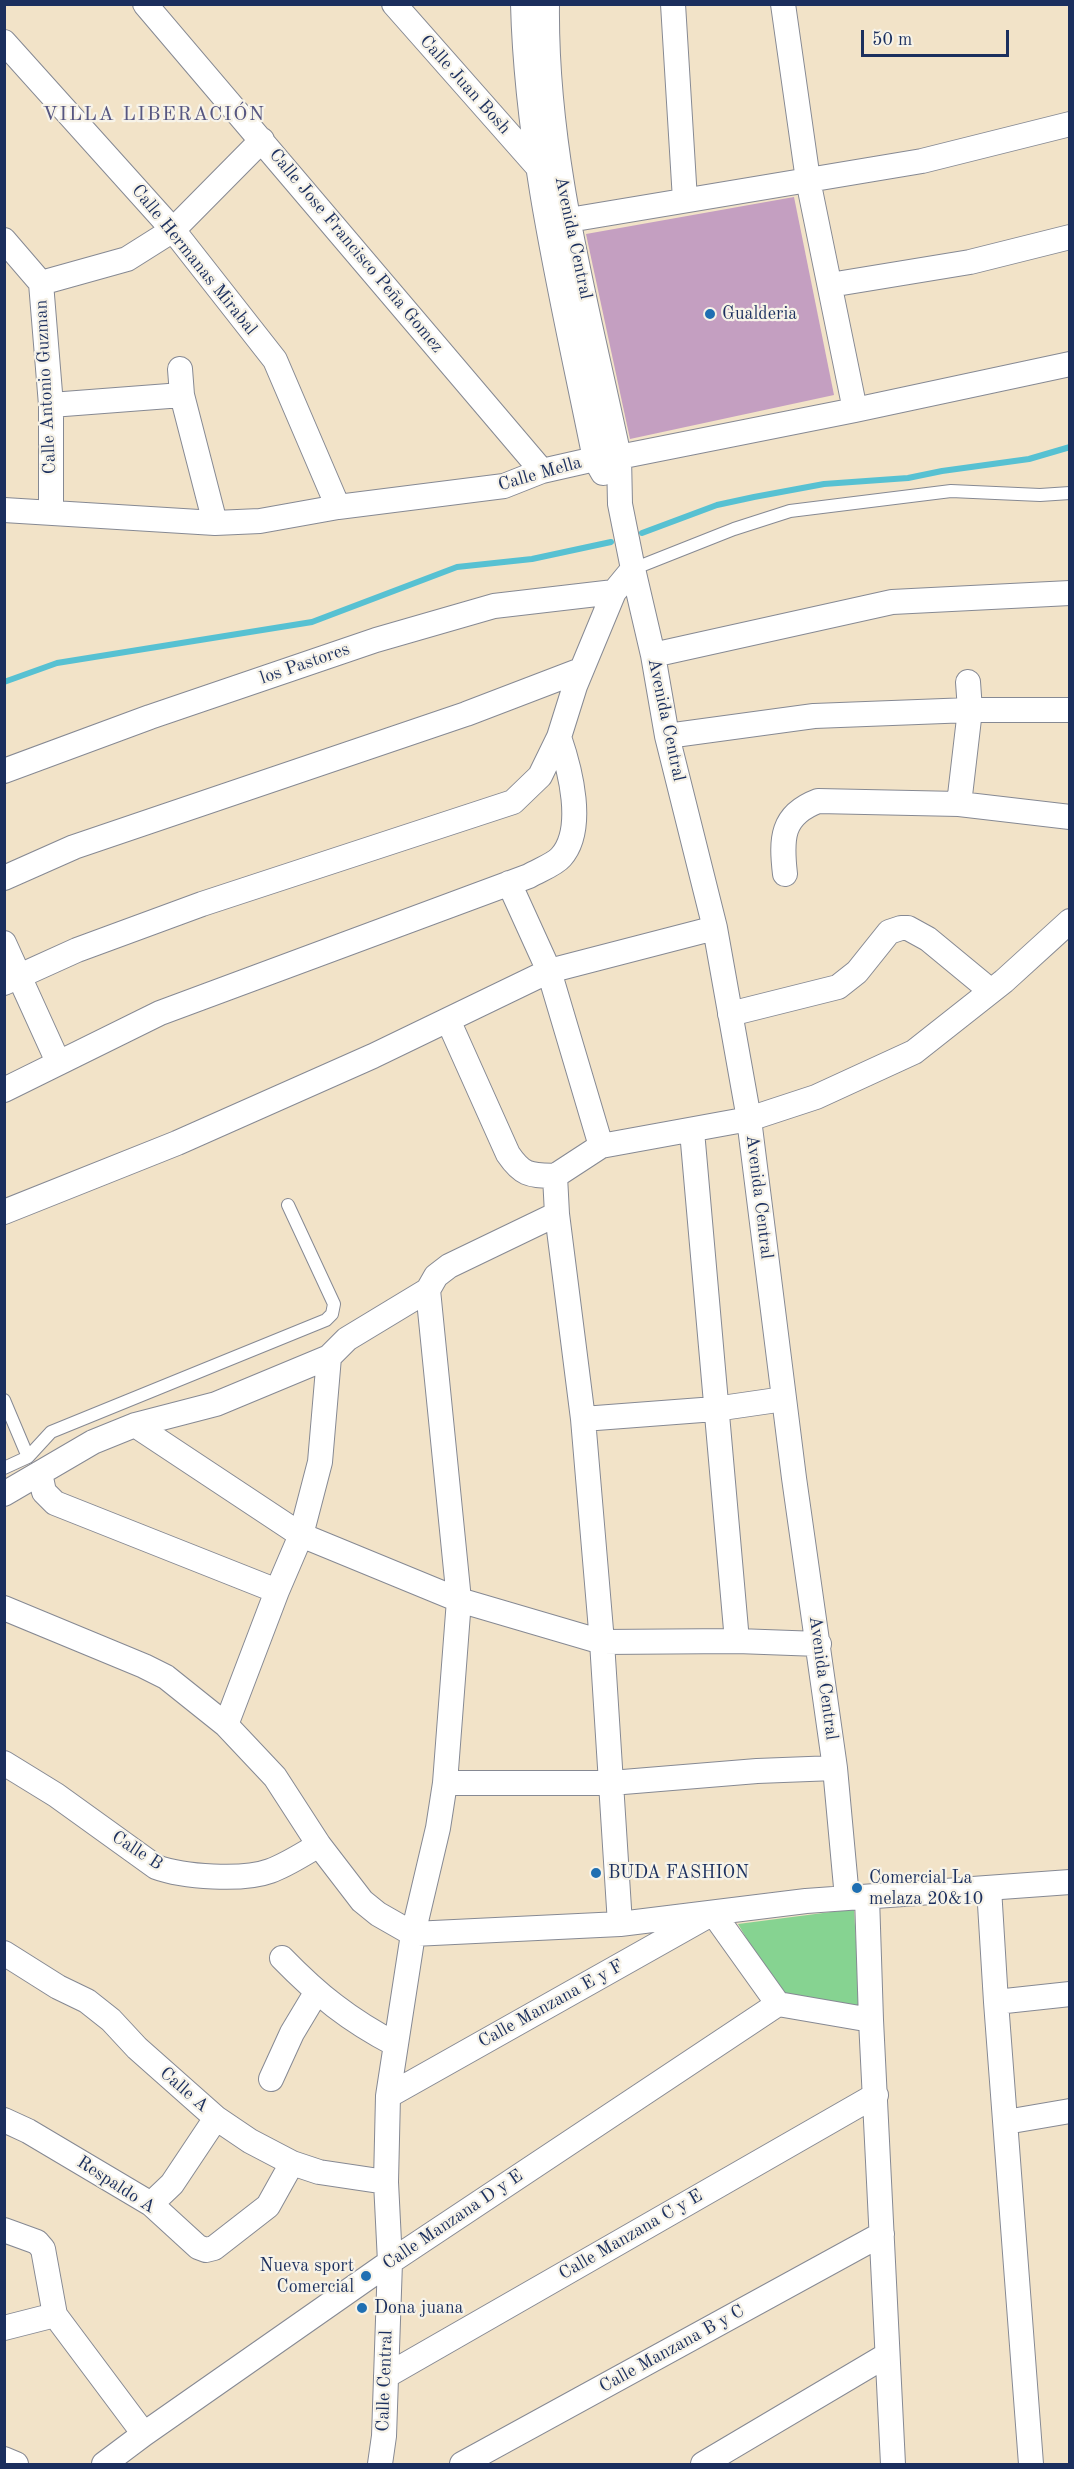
<!DOCTYPE html>
<meta charset="utf-8">
<style>
body{margin:0}
#map{position:relative;width:1074px;height:2469px;overflow:hidden;background:#f2e3c8;font-family:"Old Standard TT",serif}
canvas{display:block}
.frame{position:absolute;inset:0;border:6px solid #1b2f5e;pointer-events:none}
.scale{position:absolute;left:861px;top:30px;width:148px;height:27px;box-sizing:border-box;border:3px solid #1b2f5e;border-top:0;padding-left:8px;font-size:18px;line-height:21px;white-space:nowrap;color:#1b2f5e;-webkit-text-stroke:4px #f7f3e8;paint-order:stroke}
</style>
<div id="map">
<canvas width="1074" height="2469"></canvas>
<div class="frame"></div>
<div class="scale">50 m</div>
</div>
<script>
const ctx = document.querySelector('canvas').getContext('2d');
ctx.lineJoin = 'round';
function paint(path, color) { ctx.fillStyle = color; ctx.fill(path, 'evenodd'); }
function trace(path, color, width, dash) { ctx.strokeStyle = color; ctx.lineWidth = width; ctx.lineCap = dash ? 'butt' : 'round'; ctx.setLineDash(dash || []); ctx.stroke(path); }
function write(font, color, halo, rows, align = 'center') {
  ctx.font = font + ' "Old Standard TT",serif'; ctx.lineWidth = 4.5; ctx.setLineDash([]); ctx.textBaseline = 'middle'; ctx.strokeStyle = halo; ctx.fillStyle = color; for (const [text, x, y, turn = 0] of rows) {
    ctx.save(); ctx.translate(x, y); ctx.rotate((+turn || 0) * Math.PI / 180); ctx.textAlign = isNaN(turn) ? turn : align; if (halo) ctx.strokeText(text, 0, 0); ctx.fillText(text, 0, 0); ctx.restore();
  }
}
const green = new Path2D(`
 M854 1909 860 2009 780 1995 738 1924Z`);
const stream = new Path2D(`
 M642 533 717 505 754 497 824 484 908 478 942 471 1029 459 1070 447
 M4 682 57 663 312 622 457 567 532 559 611 542`);
const building = new Path2D(`
 M794 197 834 395 630 439 586 234Z`);
const service = new Path2D(`
 M633 569 734 529 790 511 951 491 1040 495 1070 493
 M4 1400 28 1457
 M4 1468 28 1457 51 1432 326 1320 332 1314 334 1304 288 1205`);
const minor = new Path2D(`
 M145 4 542 471
 M394 4 537 166
 M523 4C527 158 565 309 595 459L603 473
 M547 4C545 158 588 308 619 457L620 504 633 569 653 655 667 736 715 928 749 1119 794 1478 835 1768 847 1898
 M673 4 685 200
 M783 4 808 180 855 410
 M4 42 173 230 275 360 338 507
 M569 220 922 161 1070 124
 M4 240 41 283 51 405V511
 M41 283 127 259 173 230 262 140
 M830 285 970 262 1070 237
 M180 369 182 395 215 523
 M51 405 182 395
 M4 510 215 523 260 521 338 507 504 486 542 471 595 459 619 457 855 410 1070 364
 M653 655 892 602 1070 593
 M667 736 814 716 970 710H1070
 M4 771 150 717 376 640 494 606 614 592
 M959 804 970 710 968 682
 M785 874C781 839 781 815 818 801L959 804 1070 817
 M4 878 74 847 466 714 581 670
 M509 883 549 971 601 1146
 M4 943 58 1062
 M4 983 77 950 202 904 513 802 540 776 559 737 575 686 614 592 633 569
 M730 1014 838 987 857 972 889 932 901 928H908L928 939 991 991
 M448 1020 508 1154C523 1176 530 1175 555 1176
 M4 1090 160 1013 529 876C539 870 554 865 561 857 586 829 570 769 559 737
 M692 1131 737 1641
 M4 1212 177 1143 373 1056 549 971 715 928
 M557 1214 583 1419 602 1642 620 1924
 M583 1419 715 1409 784 1399
 M135 1425 301 1535 459 1600 602 1642 737 1641 819 1644
 M40 1473 44 1492 55 1503 277 1591
 M4 1494 93 1442 135 1425 216 1404 329 1357 347 1339 428 1290 436 1276 449 1266 557 1214 555 1176 601 1146 749 1119 816 1097 914 1052 1004 981 1070 921
 M4 1608 144 1666 166 1677 226 1725 275 1777 319 1845 362 1901 378 1914 413 1934 620 1924 806 1901 1070 1882
 M226 1725 277 1591 301 1535 320 1462 329 1357
 M4 1763 56 1795 156 1867C183 1877 243 1881 270 1871 287 1865 303 1854 319 1845
 M445 1783H611L757 1771 835 1768
 M989 1888 996 2002 1031 2464
 M867 1897 871 2020 893 2464
 M4 1953 58 1987 87 2001 111 2020 137 2048 216 2118 250 2141 292 2163 319 2172 386 2182
 M282 1958C318 1995 349 2020 395 2044
 M996 2002 1070 1994
 M271 2079 292 2033 316 1993
 M388 2096 713 1913 778 2004 871 2020
 M4 2120 28 2131 151 2204 198 2247 206 2250 214 2248 268 2206 292 2163
 M1006 2122 1070 2111
 M151 2204 172 2184 216 2118
 M4 2230 37 2242 43 2249 55 2315 144 2434
 M4 2328 55 2315
 M386 2376 876 2095
 M4 2459 16 2464
 M104 2464 144 2434 390 2262 778 2004
 M380 2464 384 2436 390 2262 386 2182 388 2096 413 1934 438 1828 445 1783 459 1600 428 1290
 M462 2464 882 2234
 M703 2464 887 2355`);
const markers = [
 [710,314,6,"#1f6fb2"],
 [596,1873,6,"#1f6fb2"],
 [857,1888,6,"#1f6fb2"],
 [366,2276,6,"#1f6fb2"],
 [362,2308,6,"#1f6fb2"]
];
const streetNames = [
 ["Calle Juan Bosh",465,85,48],
 ["Avenida Central",573,238,78],
 ["Calle Jose Francisco Peña Gomez",356,251,50],
 ["Calle Hermanas Mirabal",194,260,51],
 ["Calle Antonio Guzman",46,387,-93],
 ["Calle Mella",540,474,-16],
 ["los Pastores",305,664,-19],
 ["Avenida Central",666,720,78],
 ["Avenida Central",759,1197,83],
 ["Avenida Central",823,1678,82],
 ["Calle B",137,1851,33],
 ["Calle Manzana E y F",551,2004,-29],
 ["Calle A",184,2090,41],
 ["Respaldo A",116,2185,33],
 ["Calle Manzana D y E",453,2220,-34],
 ["Calle Manzana C y E",631,2235,-30],
 ["Calle Manzana B y C",672,2349,-29],
 ["Calle Central",385,2381,-88]
];
const poiNames = [
 ["Gualderia",722,314],
 ["BUDA FASHION",608,1873],
 ["Comercial La",869,1878],
 ["melaza 20&10",869,1899],
 ["Nueva sport",354,2266,"right"],
 ["Comercial",354,2287,"right"],
 ["Dona juana",374,2308]
];
const neighbourhoodNames = [
 ["VILLA LIBERACIÓN",154,115]
];
paint(green, '#86d391');
trace(stream, '#57c1d2', 6);
paint(building, '#c49fc1');
trace(service, '#868993', 14);
trace(minor, '#868993', 26);
trace(service, '#fff', 12);
trace(minor, '#fff', 24);
for (const [x, y, r, color] of markers) { const dot = new Path2D(); dot.arc(x, y, r, 0, 2 * Math.PI); ctx.fillStyle = color; ctx.fill(dot); trace(dot, '#f7f3e8', 2); }
write('18px', '#1b2f5e', '#f7f3e8', streetNames);
write('18px', '#1b2f5e', '#f7f3e8', poiNames, 'left');
ctx.letterSpacing = '1.5px';
write('20px', '#565681', '#f7f3e8', neighbourhoodNames);
ctx.letterSpacing = '0px';
</script>
